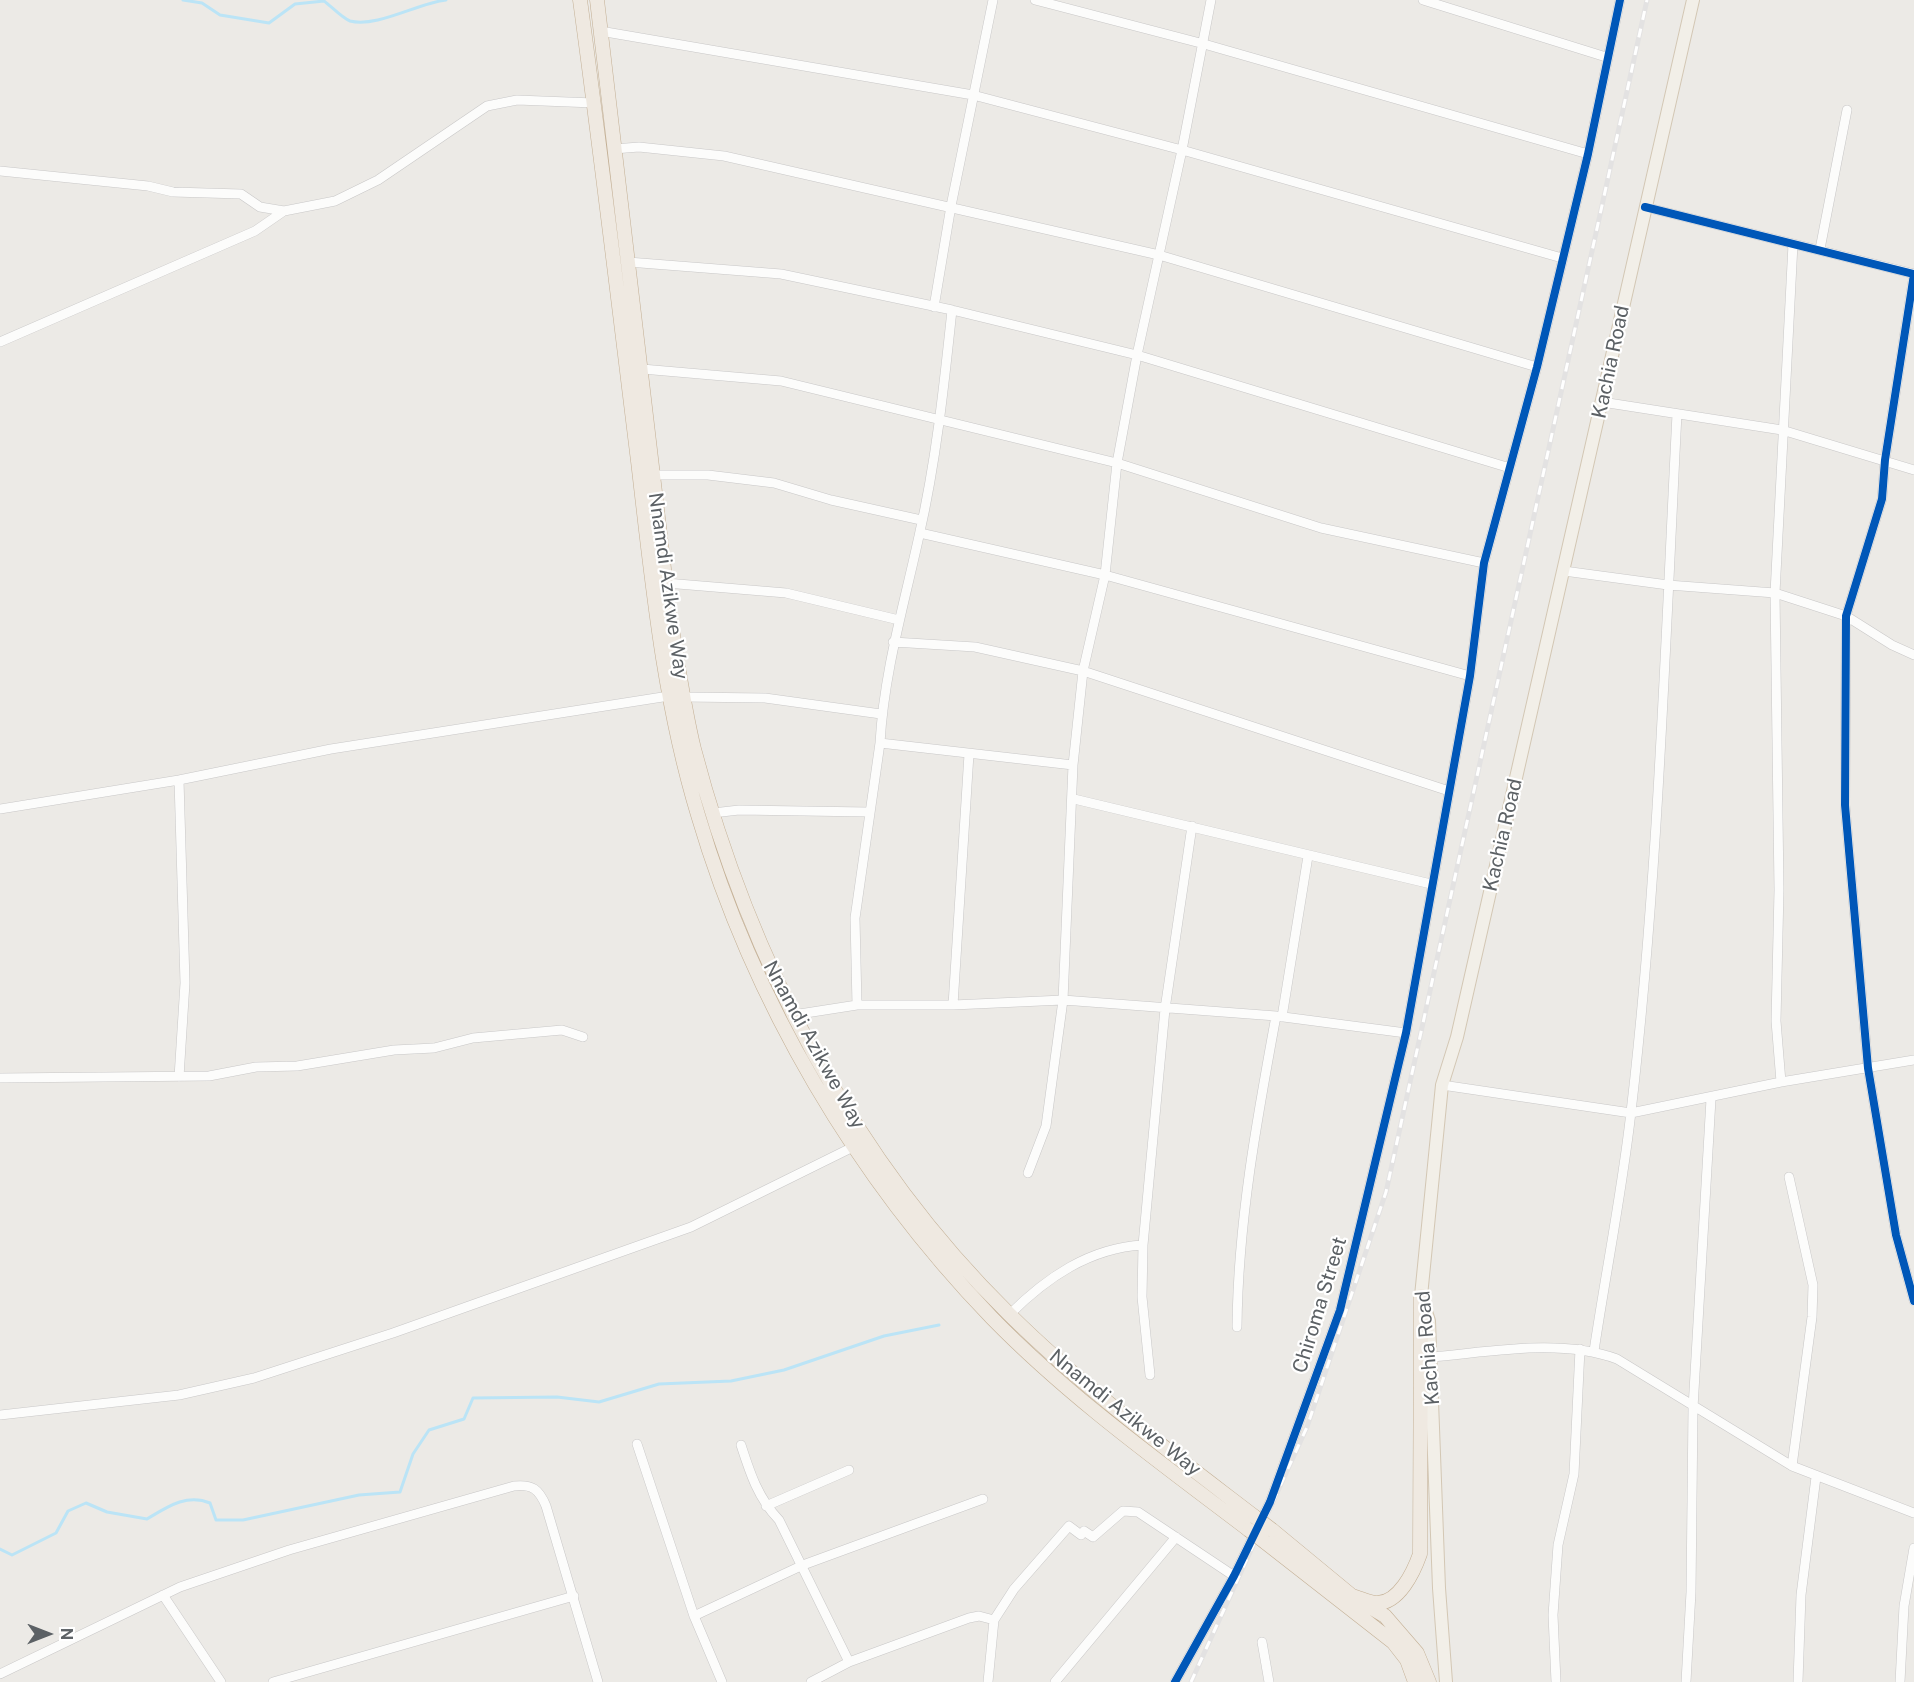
<!DOCTYPE html>
<style>
body{margin:0}
#map{position:relative;width:1914px;height:1682px;overflow:hidden;background:#eceae6;font-family:"Public Sans",sans-serif}
canvas{display:block}
.north{position:absolute;left:18px;top:1604px;width:60px;height:60px;-webkit-text-stroke:4px #fff;paint-order:stroke;rotate:90deg;font-size:16px;font-weight:700;line-height:24px;text-align:center;color:#5c6165}
.north::after{content:'';display:block;margin:auto;width:21px;height:27px;background:#5c6165;clip-path:polygon(50% 0,100% 100%,50% 72%,0 100%)}
</style>
<div id="map">
<canvas width="1914" height="1682"></canvas>
<div class="north">N</div>
</div>
<script>
const ctx = document.querySelector('canvas').getContext('2d');
ctx.lineJoin = 'round';
function trace(path, color, width, dash) { ctx.strokeStyle = color; ctx.lineWidth = width; ctx.lineCap = dash ? 'butt' : 'round'; ctx.setLineDash(dash || []); ctx.stroke(path); }
function write(font, color, halo, rows, align = 'center') {
  ctx.font = font + ' "Public Sans",sans-serif'; ctx.lineWidth = 4.5; ctx.setLineDash([]); ctx.textBaseline = 'middle'; ctx.strokeStyle = halo; ctx.fillStyle = color; for (const [text, x, y, turn = 0] of rows) {
    ctx.save(); ctx.translate(x, y); ctx.rotate((+turn || 0) * Math.PI / 180); ctx.textAlign = isNaN(turn) ? turn : align; if (halo) ctx.strokeText(text, 0, 0); ctx.fillText(text, 0, 0); ctx.restore();
  }
}
const stream = new Path2D(`
 M183 0 202 3 220 15 269 23 295 4 324 1C331 6 342 18 350 21 377 28 418 3 446 0
 M0 1549 12 1555 56 1533 68 1511 86 1503 107 1512 147 1519C167 1507 187 1493 210 1503L216 1520H243L359 1495 400 1492 413 1454 429 1430 464 1419 473 1398 557 1397 599 1402 659 1384 731 1381 784 1370 884 1336 939 1325`);
const minor = new Path2D(`
 M1035 0 1204 44 1588 154
 M1423 0 1606 57
 M600 31 973 95 1182 150 1562 258
 M614 149 639 147 724 156 1159 255 1537 367
 M0 171 148 186 173 192 241 194 260 207 284 211
 M1645 207 1914 274 1885 460 1882 499 1846 616 1845 805 1868 1068 1896 1235 1914 1301
 M1820 249 1847 110
 M628 262 781 274 952 310 1137 355 1510 468
 M934 307 951 206 993 0
 M0 342 255 231 284 211 335 201 378 180 487 106 517 100 594 103
 M642 369 781 381 1117 463 1321 528 1484 563
 M1602 402 1782 430 1914 470
 M653 475H708L774 483 831 500 921 520
 M920 533 1105 575 1470 676
 M1564 571 1668 585 1775 593 1846 616 1892 645 1914 655
 M666 583 786 593 899 620
 M893 642 975 647 1083 671 1449 791
 M684 697 765 698 881 714
 M880 743 1073 765
 M179 780 185 983 179 1077
 M1074 799 1431 884
 M0 809 179 780 331 749 669 696
 M713 813 739 810 868 812
 M857 1005 855 918 880 743C884 672 904 605 919 536 936 462 944 386 952 310
 M953 1005 969 754
 M793 1015 857 1005H953L1063 1000 1276 1016 1406 1033
 M1282 1017 1308 856
 M0 1078 209 1076 256 1067 297 1066 394 1050 434 1048 473 1038 562 1030 583 1037
 M1781 1082 1776 1021 1779 890 1775 593 1793 244
 M1442 1085 1631 1113 1781 1082 1914 1060
 M1028 1173 1046 1126 1063 1000 1073 765 1083 671 1105 575 1117 463 1137 355 1182 150 1211 0
 M1789 1177 1813 1285 1812 1317 1792 1466
 M1009 1315C1046 1278 1089 1248 1143 1245
 M1237 1327C1238 1222 1257 1119 1276 1016
 M1594 1351C1606 1271 1622 1192 1631 1112 1658 881 1665 647 1677 414
 M1431 1357C1491 1352 1560 1338 1617 1359L1792 1466 1914 1513
 M1150 1375 1142 1297 1143 1245 1165 1009 1192 826
 M0 1415 179 1395 254 1378 393 1333 691 1227 855 1146
 M637 1444 694 1616 722 1682
 M741 1445C750 1473 758 1498 779 1520L849 1662
 M766 1506 849 1470
 M163 1595 221 1682
 M694 1616 803 1565 983 1499
 M1262 1642 1269 1682
 M0 1674 180 1587 289 1550 514 1486C532 1484 539 1489 546 1506L598 1682
 M273 1682 574 1596
 M811 1682 849 1662 969 1618 979 1616 994 1620 1014 1589 1069 1526 1081 1535 1084 1531 1093 1537 1123 1511 1138 1512 1234 1576
 M988 1682 994 1620
 M1055 1682 1176 1537
 M1175 1682 1234 1576 1270 1502 1340 1310 1406 1033 1470 676 1484 563 1537 367 1588 154 1620 0
 M1556 1682 1553 1615 1558 1545 1574 1474 1580 1349
 M1686 1682 1691 1592 1693 1408 1711 1099
 M1798 1682 1801 1595 1816 1477
 M1900 1682 1904 1606 1914 1548`);
const major = new Path2D(`
 M1446 1682 1439 1588 1429 1321 1421 1296 1442 1085 1457 1037 1693 0`);
const highway = new Path2D(`
 M580 0C601 153 619 307 638 461 652 580 663 700 698 815 753 1002 857 1178 992 1318 1070 1398 1161 1463 1249 1530
 M597 0 669 611C677 657 683 704 694 749 749 959 853 1161 1009 1314 1085 1389 1170 1452 1255 1517
 M1272 1530 1352 1596 1385 1616 1417 1653 1429 1682
 M1265 1542 1393 1642 1407 1660 1415 1682
 M1352 1596C1360 1598 1368 1602 1376 1603 1399 1604 1414 1571 1420 1554L1421 1296`);
const rail = new Path2D(`
 M1191 1682 1307 1427 1386 1192 1647 0`);
const highwayBridge = new Path2D(`
 M1255 1517 1272 1530
 M1249 1530 1265 1542`);
const cycleway = new Path2D(`
 M1645 207 1914 274 1885 460 1882 499 1846 616 1845 805 1868 1068 1896 1235 1914 1301
 M1175 1682 1234 1576 1270 1502 1340 1310 1406 1033 1470 676 1484 563 1537 367 1588 154 1620 0`);
const streetNames = [
 ["Kachia Road",1611,362,-78],
 ["Nnamdi Azikwe Way",668,586,82],
 ["Kachia Road",1503,835,-77],
 ["Nnamdi Azikwe Way",814,1045,61],
 ["Chiroma Street",1320,1305,-73],
 ["Kachia Road",1428,1348,-95],
 ["Nnamdi Azikwe Way",1125,1413,39]
];
trace(stream, '#bbe4f6', 3);
trace(minor, '#c8c7c7', 10);
trace(major, '#d3c7b4', 14);
trace(highway, '#c3af94', 15);
trace(minor, '#fcfcfb', 9);
trace(major, '#f2efe8', 12);
trace(highway, '#efe9e1', 14);
trace(rail, '#e3e2e2', 5);
trace(rail, '#fff', 3, [9]);
trace(highwayBridge, '#c3af94', 15, []);
trace(highwayBridge, '#efe9e1', 14);
trace(cycleway, '#0057b8', 8);
write('20px', '#5c6165', '#fff', streetNames);
</script>
